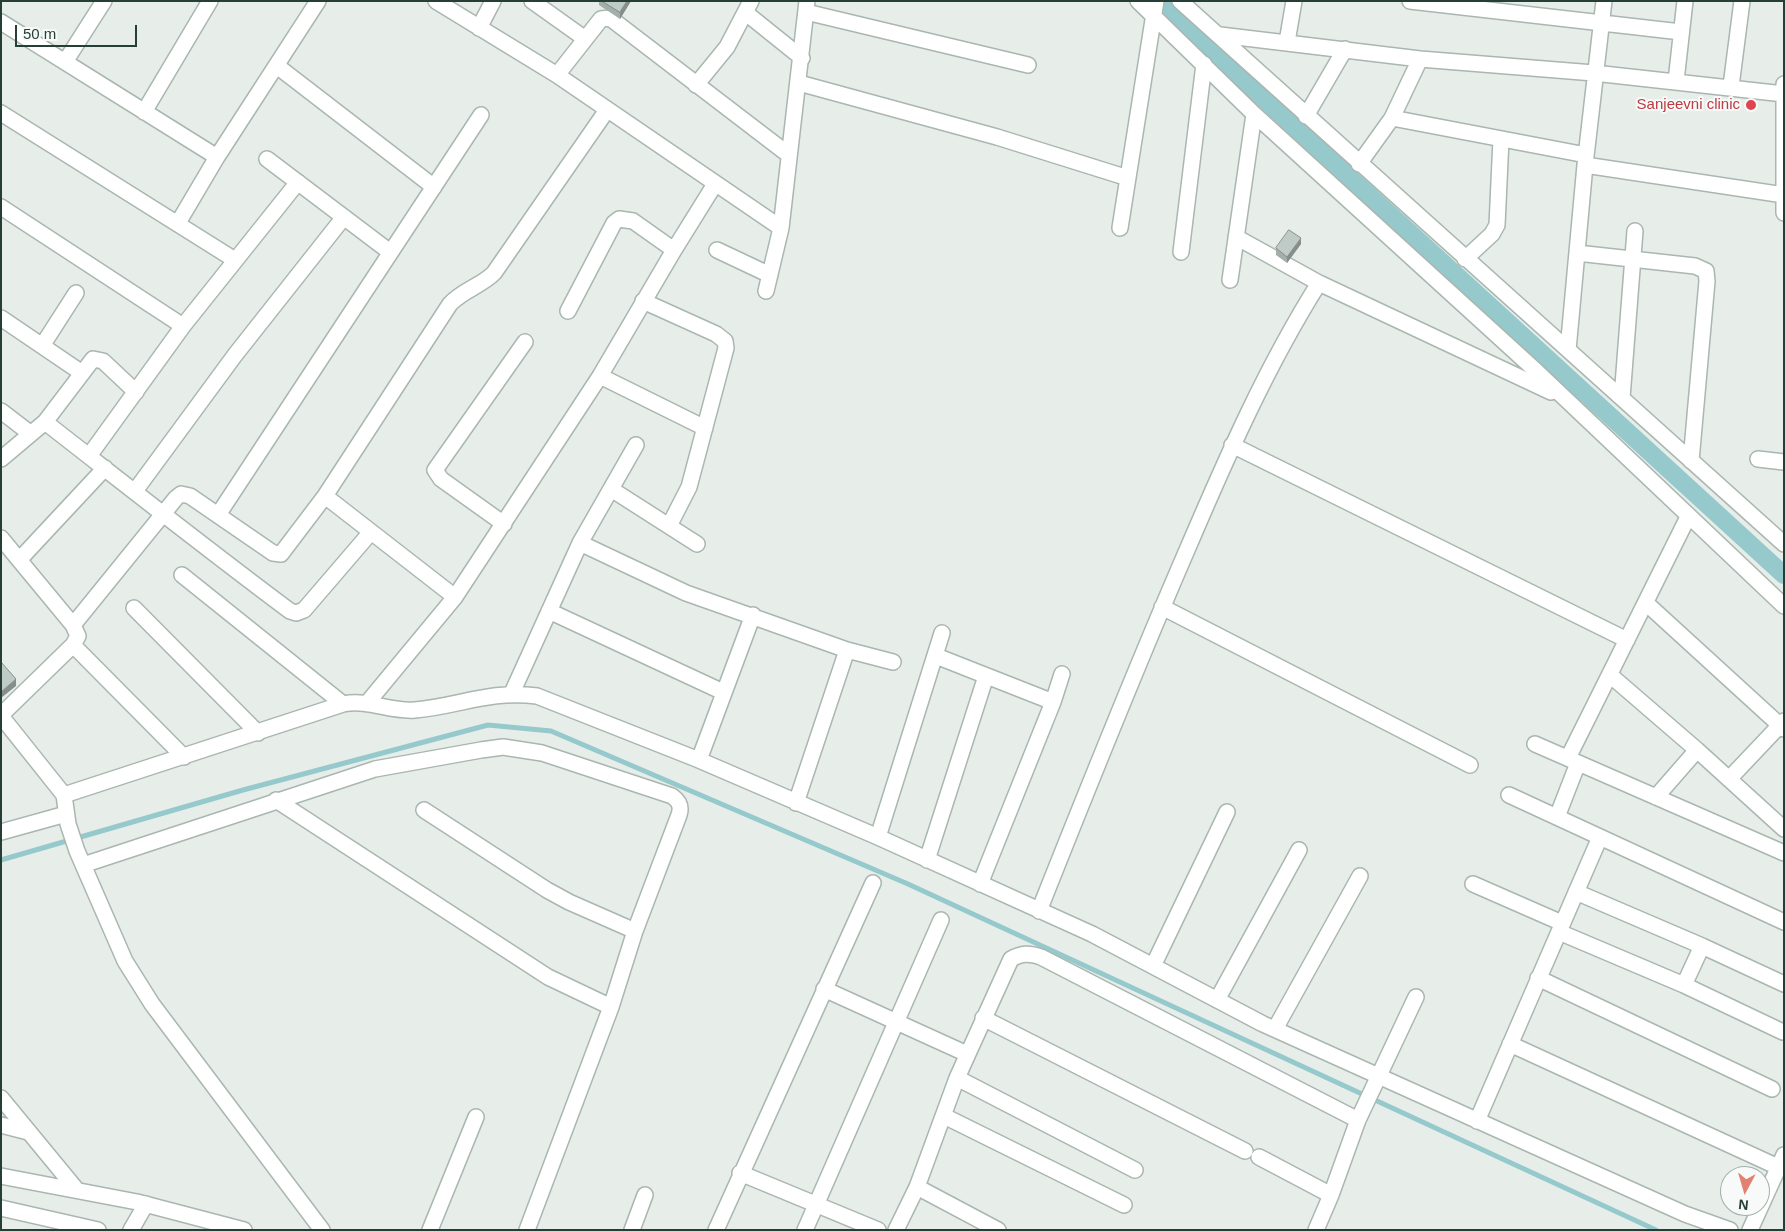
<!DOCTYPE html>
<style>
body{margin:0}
#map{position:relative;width:1785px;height:1231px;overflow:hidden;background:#e7eeea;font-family:Helvetica,sans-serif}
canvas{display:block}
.frame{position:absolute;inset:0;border:2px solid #273e36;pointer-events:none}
.north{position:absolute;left:1720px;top:1166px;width:50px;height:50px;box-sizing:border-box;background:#f7faf8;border:1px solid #a4afaa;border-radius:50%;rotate:186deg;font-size:14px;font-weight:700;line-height:20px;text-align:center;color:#273e36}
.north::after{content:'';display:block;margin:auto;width:18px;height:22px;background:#e28170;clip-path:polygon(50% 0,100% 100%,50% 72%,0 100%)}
.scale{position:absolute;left:15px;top:25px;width:122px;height:22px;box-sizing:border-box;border:2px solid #273e36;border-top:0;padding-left:6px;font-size:15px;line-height:18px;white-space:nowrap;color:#273e36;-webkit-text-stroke:4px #f7faf8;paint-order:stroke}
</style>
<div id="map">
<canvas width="1785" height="1231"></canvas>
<div class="frame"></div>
<div class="north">N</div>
<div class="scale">50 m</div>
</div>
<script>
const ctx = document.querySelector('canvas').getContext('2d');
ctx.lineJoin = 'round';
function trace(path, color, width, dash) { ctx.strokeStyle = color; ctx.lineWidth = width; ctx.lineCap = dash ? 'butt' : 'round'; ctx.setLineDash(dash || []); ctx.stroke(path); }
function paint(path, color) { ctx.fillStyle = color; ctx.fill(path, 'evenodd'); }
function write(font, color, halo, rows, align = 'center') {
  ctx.font = font + ' Helvetica,sans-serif'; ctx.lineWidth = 4; ctx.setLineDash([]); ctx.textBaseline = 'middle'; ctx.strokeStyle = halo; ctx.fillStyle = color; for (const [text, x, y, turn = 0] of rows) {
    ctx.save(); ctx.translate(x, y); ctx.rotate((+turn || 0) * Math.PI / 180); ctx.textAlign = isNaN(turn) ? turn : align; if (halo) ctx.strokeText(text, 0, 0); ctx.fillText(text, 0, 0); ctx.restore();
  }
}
const stream = new Path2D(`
 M1 860 243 790 488 725 551 731 908 884 1656 1230`);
const canal = new Path2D(`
 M1157 1 1784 575`);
const minor = new Path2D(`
 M436 1 557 75 781 228
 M532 1 584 38
 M1138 1 1254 114 1534 369 1784 606
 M1180 1 1784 544
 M1410 1 1681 32
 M806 12 1028 65
 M746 13 802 58
 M1 22 217 157
 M479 28 493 1
 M1220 35 1420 59 1594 73 1784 94
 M1287 42 1294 1
 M65 62 104 1
 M277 66 434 187
 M557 75 601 19 610 18 789 155
 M1676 81 1685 1
 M799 83 997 137 1128 178
 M1784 84V213
 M696 85 727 47 751 1
 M1731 86 1742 1
 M144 112 210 1
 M1 113 235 260
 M1306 116 1345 49
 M1392 118 1586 155
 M267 159 390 252
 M1359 164 1392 118 1420 59
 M1585 165 1784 195
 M1 207 183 326
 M178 223 217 157 318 1
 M1120 228 1156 1
 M1236 237 1319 283 1551 392
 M674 250 715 184
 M717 250 770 275
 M1181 252 1204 64
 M1577 253 1695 266 1706 271 1707 281 1691 461
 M1465 259 1492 234 1497 225 1501 139
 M1230 280 1254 114
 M766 291 781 228 807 1
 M643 301 716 334 725 341 726 348 689 487 669 526
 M1 318 82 373
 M42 346 76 293
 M1568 350 1585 165 1604 1
 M600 376 705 428
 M1622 398 1635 231
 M1 411 31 434
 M45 422C126 485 207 549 290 611L296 613 304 610 371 532
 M1232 445 1627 640
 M89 456 183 326 298 182
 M1 459 45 422 93 359 103 361 136 392
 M1758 459 1784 462
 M611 489 697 544
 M135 491 235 355 344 217
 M325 496 455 597
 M218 515 481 115
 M504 524 441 479 435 470 525 342
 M1 538 73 625
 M580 543 686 593 847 650 893 662
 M20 559 105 468
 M182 575 343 704
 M1646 603 1784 729
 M1162 607 1470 765
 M134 608 258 733
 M549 611 723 692
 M73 645 184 757
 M936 656 1053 702
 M1610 675 1697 750 1784 829
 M512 693 580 543 636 445
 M368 702 455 597 600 376 674 250 633 221 619 219 614 223 568 311
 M1 715 73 645 78 636 73 625 176 498 181 494 190 496 273 553 281 554 325 496 450 304C463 290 481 286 494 273L607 110
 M1 716 64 795 68 824 77 851 125 961 152 1004 322 1230
 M1535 744 1784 853
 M1568 758 1688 517
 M699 760 753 615
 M1729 779 1784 721
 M64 795 343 704C370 699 389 712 415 710 460 706 489 690 537 696L699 760 878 837 1092 934 1263 1024 1685 1214 1730 1230
 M1509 795 1784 922
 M1656 797 1697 750
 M276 800 548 977 611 1007
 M796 803 847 650
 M424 810 547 890 569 902 635 931
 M1557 817 1578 763
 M1 832 66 814
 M878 837 942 633
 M927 860 986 676
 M83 865 375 769 481 750 503 747 542 753 672 796C679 801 682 806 679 815L635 931 611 1007 527 1230
 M980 884 1053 702 1062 674
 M1473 884 1562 923
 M1576 892 1702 946 1784 984
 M1039 911C1087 790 1135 670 1187 550 1226 459 1266 367 1319 283
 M1559 932 1684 985 1783 1032
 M1153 966 1227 812
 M1538 978 1772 1089
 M1684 985 1702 946
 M824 989 967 1054
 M1217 1000 1299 850
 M983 1018 1245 1151
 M1275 1029 1360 876
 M1510 1044 1778 1167
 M957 1078 1135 1170
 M1 1098 76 1189
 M944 1116 1124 1205
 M1477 1121 1600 837
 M1 1125 28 1132
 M1259 1157 1331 1195
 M740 1173 878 1230
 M1 1176 137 1202 244 1230
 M917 1187 998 1230
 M1 1208 98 1230
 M131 1230 146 1204
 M430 1230 476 1117
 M632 1230 645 1195
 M716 1230 873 883
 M805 1230 941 920
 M896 1230 917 1187 957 1078 1011 959C1022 953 1029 953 1041 957L1358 1120
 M1316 1230 1331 1195 1358 1120 1416 997
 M1750 1230 1784 1155`);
const wall = new Path2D(`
 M599 1H631L620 19 599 5Z
 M1301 244 1287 263 1276 255V248Z`);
const shadedWall = new Path2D(`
 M627 1H631L620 19V12Z
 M1301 238V244L1287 263V257Z
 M16 679V686L1 698V692Z`);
const building = new Path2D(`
 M602 1H627L620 12Z
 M1289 230 1301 238 1287 257 1276 248Z
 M1 662 16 679 1 692Z`);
const markers = [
 [1751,105,6,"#e0444e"]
];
const healthNames = [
 ["Sanjeevni clinic",1740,105]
];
trace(stream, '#96c9cc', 5);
trace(canal, '#96c9cc', 18);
trace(minor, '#aab6b0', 18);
trace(minor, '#fff', 15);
paint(wall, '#a4afaa');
paint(shadedWall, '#868e8b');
paint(building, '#bfcbc6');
trace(building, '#868e8b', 1);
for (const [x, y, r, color] of markers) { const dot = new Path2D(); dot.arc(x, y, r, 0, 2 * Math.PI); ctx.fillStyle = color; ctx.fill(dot); trace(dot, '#f7faf8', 2); }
write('15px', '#be3a42', '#f7faf8', healthNames, 'right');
</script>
